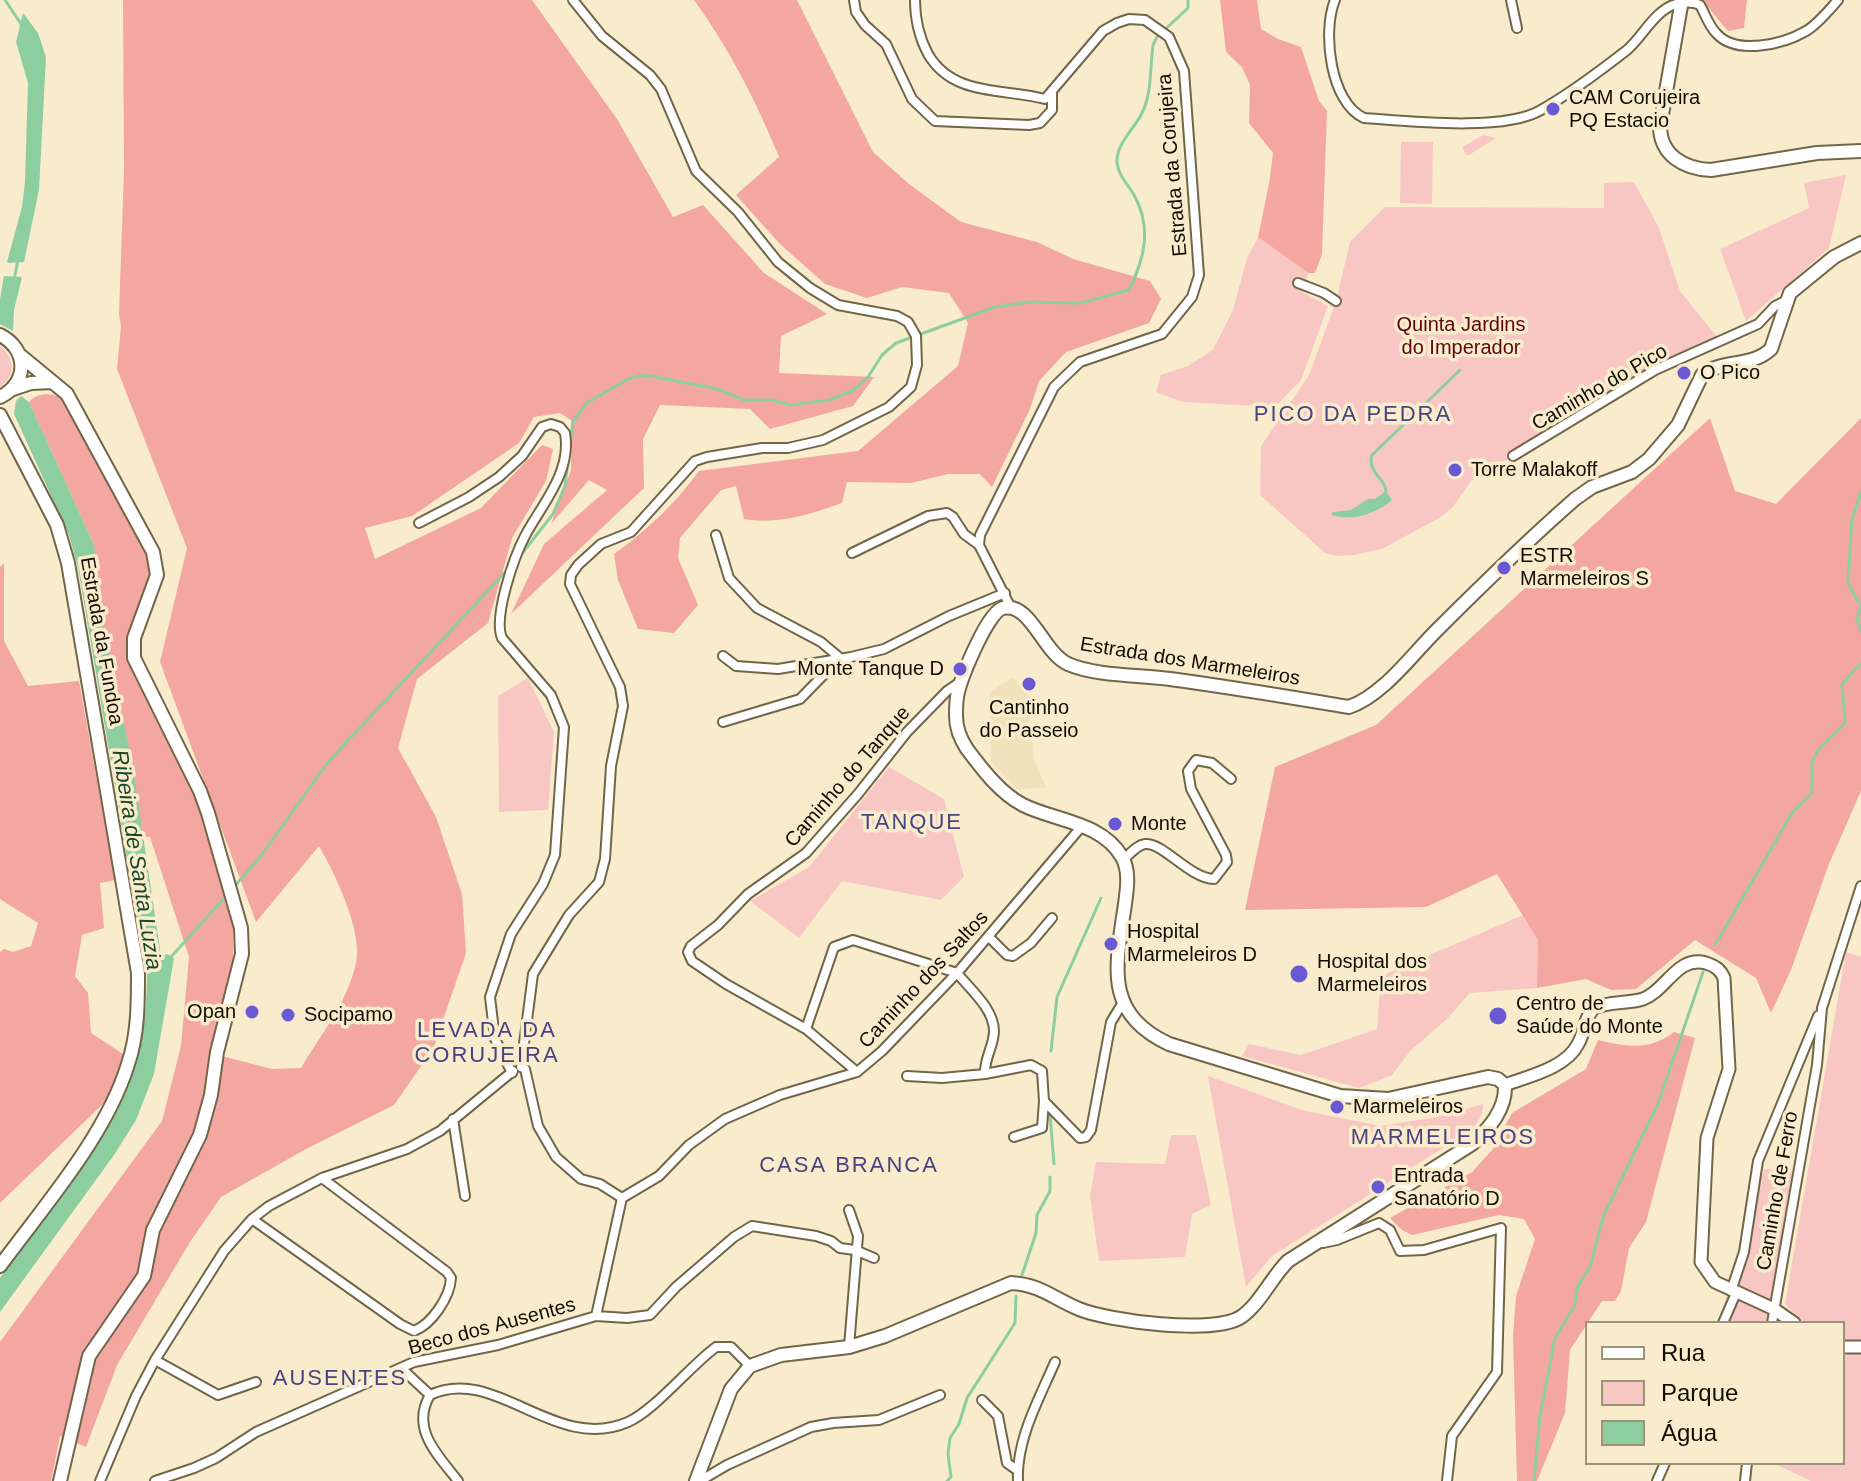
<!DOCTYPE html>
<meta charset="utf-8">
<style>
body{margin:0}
#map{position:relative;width:1861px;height:1481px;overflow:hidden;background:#f9eccc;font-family:Arial,sans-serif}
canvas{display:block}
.legend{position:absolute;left:1585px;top:1321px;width:260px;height:144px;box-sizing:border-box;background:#f9eccc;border:2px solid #9d937c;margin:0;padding:10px 14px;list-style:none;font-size:24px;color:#120e04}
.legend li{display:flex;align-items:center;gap:16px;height:40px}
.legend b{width:40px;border:2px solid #9d937c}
</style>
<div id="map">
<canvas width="1861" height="1481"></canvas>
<ul class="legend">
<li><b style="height:10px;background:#fff"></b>Rua</li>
<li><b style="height:22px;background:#f8c7c4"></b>Parque</li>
<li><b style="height:22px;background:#8ccea0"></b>Água</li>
</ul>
</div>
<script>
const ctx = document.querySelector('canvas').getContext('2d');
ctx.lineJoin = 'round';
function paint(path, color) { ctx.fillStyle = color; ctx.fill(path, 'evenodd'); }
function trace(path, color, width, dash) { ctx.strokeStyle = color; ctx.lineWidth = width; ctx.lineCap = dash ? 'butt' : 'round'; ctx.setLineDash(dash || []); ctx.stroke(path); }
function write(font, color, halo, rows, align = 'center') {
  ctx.font = font + ' Arial,sans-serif'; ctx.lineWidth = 7; ctx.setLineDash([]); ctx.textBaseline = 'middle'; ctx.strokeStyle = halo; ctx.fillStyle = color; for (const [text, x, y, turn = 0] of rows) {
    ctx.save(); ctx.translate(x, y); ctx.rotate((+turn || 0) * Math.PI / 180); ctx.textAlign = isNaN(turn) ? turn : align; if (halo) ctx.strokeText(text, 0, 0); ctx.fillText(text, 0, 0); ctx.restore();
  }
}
const built = new Path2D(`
 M1013 677 1036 706 1029 720 1034 759 1046 788 1017 789 991 761 989 693Z`);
const green = new Path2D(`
 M1483 135 1496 138 1469 155H1466L1462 147Z
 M1401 142H1433L1432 204 1400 203Z
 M1846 175 1829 248 1746 321 1720 249 1809 208 1804 183Z
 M1634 182 1659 228 1680 291 1721 342 1655 370 1513 456 1471 481 1452 508 1439 518 1382 549 1354 555 1337 556 1325 553 1260 495 1261 446 1309 375 1336 301 1350 242 1385 207 1604 208V183Z
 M1258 237 1308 273 1304 293 1328 306 1301 380 1275 407 1182 402 1156 392 1161 375 1188 366 1213 350 1233 310 1247 258Z
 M0 346C15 358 16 376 0 387Z
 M528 678 554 732 548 810 499 812 498 696Z
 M889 767 944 799 964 877 941 900 842 881 799 938 750 901 809 867Z
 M1523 915 1538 940 1537 988 1470 993 1446 1020 1411 1050 1392 1075 1359 1088 1242 1056 1249 1044 1301 1055 1377 1029 1381 976Z
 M1846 952 1861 957V1342L1843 1339V1323H1803L1785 1304Z
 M1208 1076 1302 1110 1380 1126 1437 1117 1483 1104C1483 1125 1467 1133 1451 1143L1272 1256 1246 1287Z
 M1171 1135H1196L1211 1205 1192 1214 1185 1257 1099 1261 1090 1196 1096 1162 1165 1164Z
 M1764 1169 1792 1171 1767 1323H1719Z
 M1843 1350 1861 1352V1481H1811L1773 1463H1843Z`);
const forest = new Path2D(`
 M123 0H532L617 119 673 217 703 205 764 273 827 314 781 336 779 373 874 377 853 406 770 429 750 409 660 405 643 439 644 488 511 614 544 544 607 490 589 480 551 524 571 470 572 421 560 413 534 417 519 443 412 516 365 528 375 559 481 508 542 445 553 449 546 481 512 538 488 623 417 679 398 748 436 817 462 894 466 953 433 1049 394 1105 306 1149 221 1197 190 1242 117 1365 86 1447 60 1436 51 1481H0V1342L162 1121 181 1046 189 957 150 837H141L132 764 103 622 94 545 29 402C38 392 51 393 63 398 90 457 125 511 155 568L129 636V660L200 801 233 928V973L214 1054 272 1069 301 1068C320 1036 348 1001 356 963 363 931 335 874 319 846L256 922 160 662 187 548 117 369 121 326 119 314 124 170Z
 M694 0H797L873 152 909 184 961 222 1037 242 1073 259 1150 281 1161 299 1149 323 1066 352 1039 381 1030 409 992 487 980 474H948L911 483 847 482 842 503C811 514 777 525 744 519L736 486 721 490 680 538 678 558 698 605 674 633 638 629 618 580 614 554C646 531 676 503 699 471L858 451 958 366 968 323 949 293 902 287 867 298 825 284 779 243 736 195 779 157C756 101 729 48 694 0Z
 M1220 0H1257L1261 29 1278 39 1301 47 1319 101 1327 111 1322 254 1315 273H1308L1258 237 1269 184 1273 153 1249 123 1250 85 1242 67 1226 52Z
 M1702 0H1747L1744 28 1728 31Z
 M1710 418 1735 491 1776 504 1861 418V791L1829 864 1791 970 1771 1013 1756 978 1695 940 1636 989 1611 990 1586 979 1537 988 1538 940 1497 874 1426 907 1245 910 1275 767 1376 725Z
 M4 563V641L28 686 79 681 115 880 100 883 104 928 82 935 75 976 88 993 91 1033 123 1054 109 1098 0 1203V952L4 949 13 952 31 946 38 923 0 899V567Z
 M1674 1032 1695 1038 1646 1222 1629 1248 1621 1291 1615 1301H1602L1570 1350 1565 1413 1537 1481H1517L1513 1336 1516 1296 1535 1239 1524 1219 1499 1215 1412 1235 1402 1230 1390 1218 1472 1172 1493 1149 1512 1113 1586 1069 1598 1040C1626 1047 1650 1051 1674 1032Z`);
const water = new Path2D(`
 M23 13 38 33 46 57 39 190 24 262 9 263 7 262 22 207 25 182 28 83 16 42Z
 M4 276 22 277 14 310 13 331 0 324V299Z
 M21 396 29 402 94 545 103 622 132 762 161 956 167 954 174 958 154 1074 136 1120 114 1155 0 1312V1278L112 1120C137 1075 147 1026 147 975L78 567 69 535 14 414 16 401Z
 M1386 491 1392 500C1374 515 1353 521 1331 515L1333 512 1351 510 1368 499H1375Z`);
const stream = new Path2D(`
 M5 0 21 24
 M14 280 18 260
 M1386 491C1384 477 1367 472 1372 455L1460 370
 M1861 492 1852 519 1848 583 1861 607 1857 619 1861 631
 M520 556 553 514 565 486 573 421 587 403 628 379 645 375 718 389 744 400H772L791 405 829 400 854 390 868 377 882 355 896 343 995 307 1029 302 1080 303 1129 290C1145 258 1152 227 1134 195 1128 184 1118 176 1117 162 1116 144 1135 128 1142 113 1152 94 1150 66 1153 45L1157 37 1188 8V0
 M233 888 260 857 328 762 510 567
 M1715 945 1792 813 1812 793V762L1818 750 1845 723 1842 684 1861 663
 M169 959 228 894
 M1051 1051 1057 997 1101 898
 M1050 1114 1054 1164
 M1022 1275 1036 1233 1037 1215 1050 1191V1177
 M947 1481 951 1477 948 1454 950 1438 959 1424 967 1398 1015 1323 1016 1296
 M1534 1481 1540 1415 1555 1338 1574 1307 1578 1286 1590 1267 1603 1217 1658 1104 1703 972`);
const minor = new Path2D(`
 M854 0 856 12 865 25 886 44 912 99 935 121 1029 125 1040 123 1052 110V91
 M915 0C915 19 919 37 928 54 953 97 1004 88 1045 99L1103 31 1117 23 1129 19 1145 20 1169 37 1184 71 1199 275 1192 297 1162 334 1080 362 1054 387 980 535 979 545
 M1335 0C1322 31 1330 103 1364 118 1407 121 1504 132 1541 110 1571 93 1600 71 1627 50 1643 36 1655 10 1676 4 1684 2 1694 2 1700 5 1705 14 1709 26 1716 33 1736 56 1784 44 1806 31 1818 24 1829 10 1838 0
 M1511 0 1517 28
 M1298 283 1324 293 1336 301
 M1513 456 1655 370 1758 324 1775 306 1785 301
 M419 523 469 497 499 477 522 456 542 427 551 424 560 427 565 433C572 472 542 504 525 536 514 557 493 617 502 638L551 695 564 727 555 855 543 884 511 934 490 997 495 1039 512 1073
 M716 535 729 578 757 608 821 642 840 658
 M852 553 928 516 947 513 953 517 964 534 979 545 1011 608
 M723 656 736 666 778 669 851 657 884 649 949 616 1005 593
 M723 722 800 699 839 659
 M1124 859C1130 854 1137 845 1145 844 1163 842 1189 878 1214 879L1227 862 1226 855 1191 789 1188 771 1196 760 1212 763 1231 779
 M989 937 1007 955 1013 956 1031 943 1052 918
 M957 973C970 989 994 1009 994 1031 994 1046 984 1058 985 1074L1031 1065 1042 1071 1044 1101 1042 1128 1014 1137
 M806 1029 834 947 853 940 957 973
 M521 1067 533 974 569 915 599 882 605 859 611 766 623 706 620 687 570 584 571 575 578 565 601 544 631 532 695 461 707 457 762 448H788L823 440 889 407 911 387 917 365 916 336 908 322 897 316 838 305 810 288 778 262 738 212 696 171 661 89 650 75 602 36 573 0
 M521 1067 525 1069 538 1126 556 1157 581 1179 600 1184 622 1198 659 1176 689 1145 725 1119 780 1095 857 1072 882 1051 957 973 1082 826
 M857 1072 806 1029 726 984 692 961 688 952 691 946 718 925 748 894 806 853 858 794 907 732 947 691 963 680
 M907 1076 942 1078 985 1074
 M1044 1101 1080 1138 1086 1137 1091 1130 1111 1022 1122 1004
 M453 1119 465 1196
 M252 1219 400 1324 414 1331C432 1324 450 1297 451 1278L447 1272 322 1178
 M1323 1243 1337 1240 1379 1223 1390 1230 1400 1251 1424 1250 1501 1228 1497 1372 1452 1436 1447 1481
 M1731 1291 1744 1252 1758 1161 1818 1016
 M596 1316 622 1198
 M1723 1323 1736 1293
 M1772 1323 1817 1065 1822 1008 1861 886
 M849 1347 858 1236 849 1210
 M155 1360 218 1395 256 1382
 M401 1368 430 1395
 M430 1395C495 1364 555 1454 628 1422 655 1410 690 1366 716 1347H731L750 1366
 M430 1395C410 1429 438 1455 458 1481
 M982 1400 998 1416 1007 1463 1017 1470
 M100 1481 136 1396 155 1360 224 1251 252 1219 269 1206 322 1178 407 1149 440 1131 513 1071
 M155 1481 194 1468 216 1458 256 1432 414 1362 498 1345 596 1316 627 1318 650 1315 676 1287 734 1237 752 1226 816 1236 831 1241 840 1248 855 1250 874 1258
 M700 1481 727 1465 811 1427 833 1423 879 1420 940 1395
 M1018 1481C1016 1440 1039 1399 1055 1362
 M1657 1481 1665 1463
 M1745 1481 1747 1463`);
const tertiary = new Path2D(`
 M1505 1085C1529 1076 1566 1068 1578 1044 1585 1032 1584 1018 1594 1008 1609 1001 1627 1004 1643 999 1666 991 1677 955 1706 963 1715 966 1720 969 1724 978L1729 1069 1707 1138 1701 1262 1715 1282 1774 1309 1794 1323
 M1843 1347H1861`);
const secondary = new Path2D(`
 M1682 0 1660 126C1660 155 1684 169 1711 170L1817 153 1861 151
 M0 335C28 349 29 383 0 397
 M21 356 67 394 153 552 157 575 134 638V658L200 791 208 813 241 928 242 954 217 1052 211 1095 200 1135 153 1230 144 1276 89 1356 60 1481
 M13 389 31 383 52 382
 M0 415 57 525 68 563 138 973C138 1004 138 1035 128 1064 106 1136 44 1206 0 1266
 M696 1481 731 1389 750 1366 781 1355 849 1347 885 1336 1011 1283C1042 1285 1052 1298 1079 1309 1108 1321 1214 1335 1241 1317 1260 1304 1271 1278 1288 1261L1472 1144C1490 1128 1506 1109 1505 1085L1498 1079 1488 1077 1388 1099 1340 1096 1169 1044C1103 1013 1116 966 1125 904 1127 889 1130 871 1122 857 1102 822 1055 821 1023 805 1000 793 982 769 967 749 961 740 956 728 956 716 956 708 956 699 958 692 962 676 988 611 1003 608 1031 602 1043 653 1068 664 1095 676 1140 675 1170 679 1230 687 1289 697 1349 707 1382 696 1411 656 1436 631 1481 586 1527 541 1575 499L1592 487 1632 472 1649 459 1678 425 1702 375C1722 359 1751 368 1771 349L1790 293 1834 257 1861 243`);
const markers = [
 [1553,109,8,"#6a59d3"],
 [1684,373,8,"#6a59d3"],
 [1455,470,8,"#6a59d3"],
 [1504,568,8,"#6a59d3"],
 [960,669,8,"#6a59d3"],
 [1029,684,8,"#6a59d3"],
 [1115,824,8,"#6a59d3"],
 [1111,944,8,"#6a59d3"],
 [1299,974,10,"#6a59d3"],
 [252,1012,8,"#6a59d3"],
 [288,1015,8,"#6a59d3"],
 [1498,1016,10,"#6a59d3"],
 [1337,1107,8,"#6a59d3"],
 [1378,1187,8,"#6a59d3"]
];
const poiNames = [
 ["CAM Corujeira",1569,98],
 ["PQ Estacio",1569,121],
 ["O Pico",1700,373],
 ["Torre Malakoff",1471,470],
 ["ESTR",1520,556],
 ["Marmeleiros S",1520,579],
 ["Monte Tanque D",944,669,"right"],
 ["Cantinho",1029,708,"center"],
 ["do Passeio",1029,731,"center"],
 ["Monte",1131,824],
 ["Hospital",1127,932],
 ["Marmeleiros D",1127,955],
 ["Hospital dos",1317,962],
 ["Marmeleiros",1317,985],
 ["Centro de",1516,1004],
 ["Saúde do Monte",1516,1027],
 ["Opan",236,1012,"right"],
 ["Socipamo",304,1015],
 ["Marmeleiros",1353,1107],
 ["Entrada",1394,1176],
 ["Sanatório D",1394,1199]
];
const streetNames = [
 ["Estrada da Corujeira",1173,165,-95],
 ["Caminho do Pico",1600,388,-30],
 ["Estrada da Fundoa",101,641,80],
 ["Estrada dos Marmeleiros",1190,662,9],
 ["Caminho do Tanque",848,777,-49],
 ["Caminho dos Saltos",924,980,-47],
 ["Caminho de Ferro",1778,1191,-80],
 ["Beco dos Ausentes",492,1327,-15]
];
const parkNames = [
 ["Quinta Jardins",1461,325],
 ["do Imperador",1461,348]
];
const neighbourhoodNames = [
 ["PICO DA PEDRA",1353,415],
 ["TANQUE",912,823],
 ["LEVADA DA",487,1031],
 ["CORUJEIRA",487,1056],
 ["MARMELEIROS",1443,1138],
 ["CASA BRANCA",849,1166],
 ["AUSENTES",340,1379]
];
const waterNames = [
 ["Ribeira de Santa Luzia",136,860,81]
];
paint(built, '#f0e1ba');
paint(green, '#f8c7c4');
paint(forest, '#f4a6a1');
paint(water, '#8ccea0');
trace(stream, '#8ccea0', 3);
trace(minor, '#716649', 12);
trace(tertiary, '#716649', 15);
trace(secondary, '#716649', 16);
trace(minor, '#fff', 8);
trace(tertiary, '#fff', 11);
trace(secondary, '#fff', 12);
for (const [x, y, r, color] of markers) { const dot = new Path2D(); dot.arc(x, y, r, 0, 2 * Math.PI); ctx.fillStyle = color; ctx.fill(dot); trace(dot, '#f9eccc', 3); }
write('20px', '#120e04', '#f9eccc', poiNames, 'left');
write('20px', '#120e04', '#f9eccc', streetNames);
write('20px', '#61030f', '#f9eccc', parkNames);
ctx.letterSpacing = '2px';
write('22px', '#494381', '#f9eccc', neighbourhoodNames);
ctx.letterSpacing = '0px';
write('italic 22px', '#164729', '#f9eccc', waterNames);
</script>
